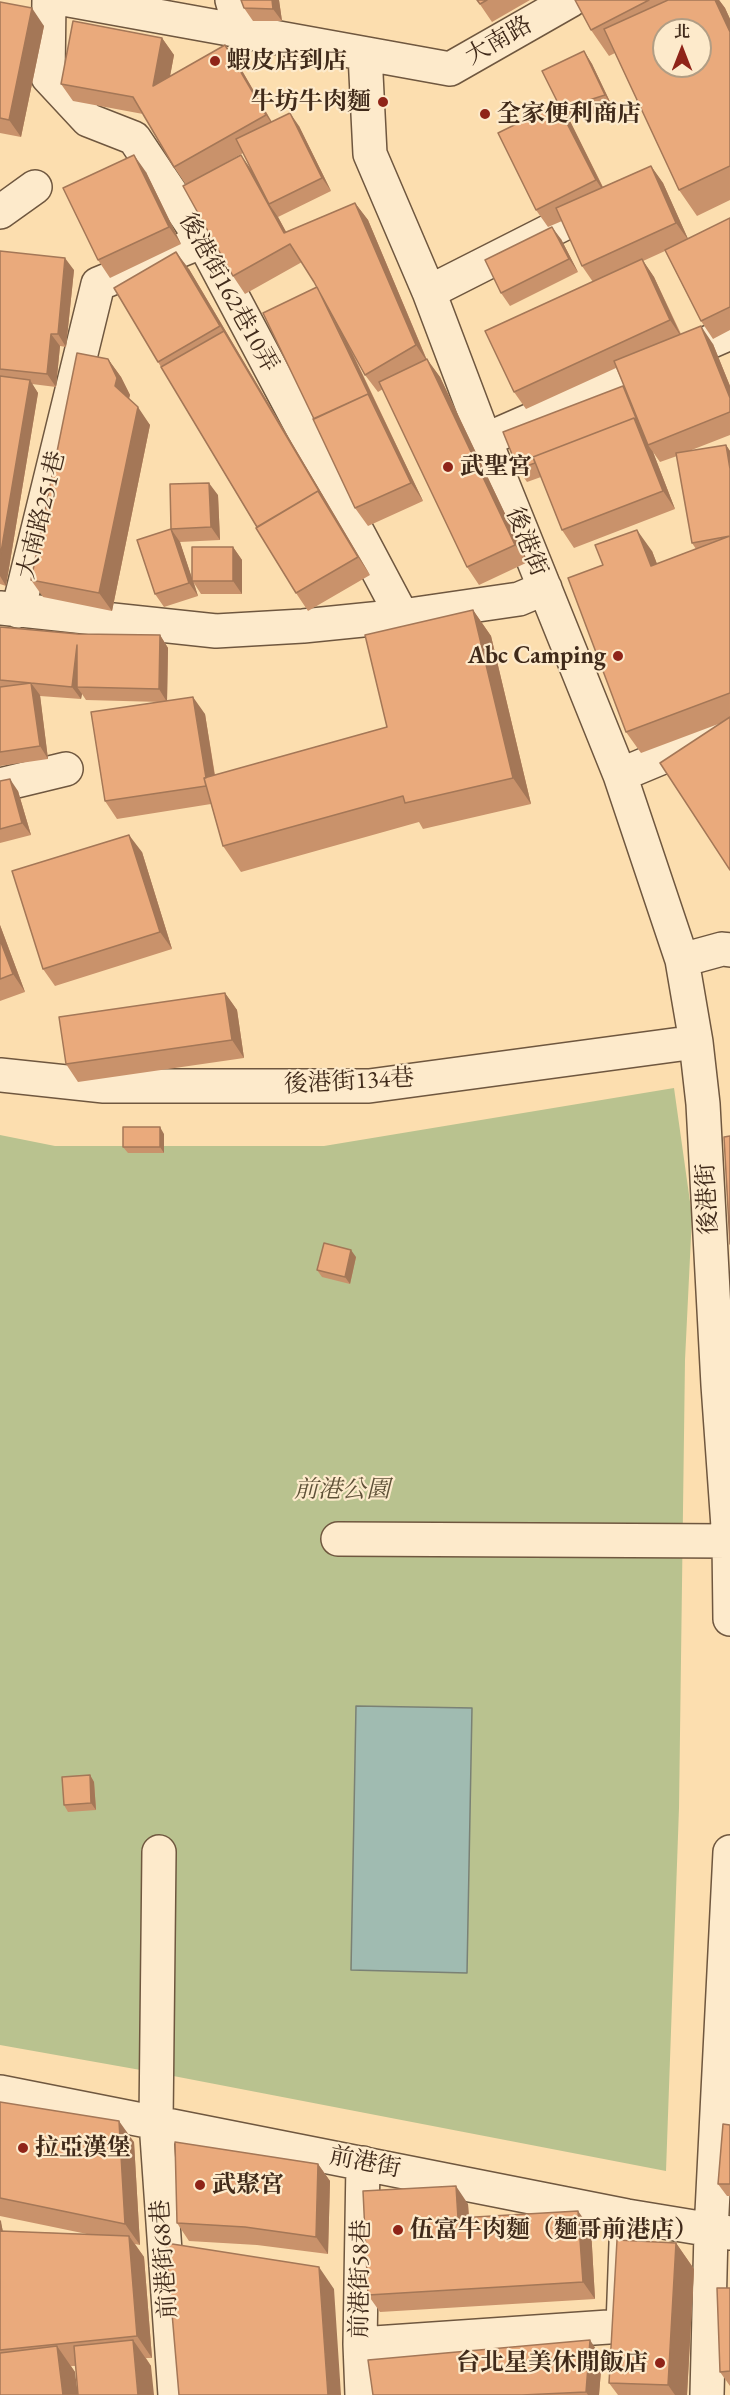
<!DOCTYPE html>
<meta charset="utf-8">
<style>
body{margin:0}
#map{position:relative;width:730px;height:2395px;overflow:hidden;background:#fcdeaf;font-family:"EB Garamond","Noto Serif TC",serif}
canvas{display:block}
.north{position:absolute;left:652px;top:18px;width:60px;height:60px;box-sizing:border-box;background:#fdeacb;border:2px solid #b19d84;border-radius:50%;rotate:0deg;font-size:16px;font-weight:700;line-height:24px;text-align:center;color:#402a1a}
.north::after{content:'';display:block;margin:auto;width:21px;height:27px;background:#8f2418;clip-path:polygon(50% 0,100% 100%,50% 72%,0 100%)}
</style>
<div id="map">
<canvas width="730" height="2395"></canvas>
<div class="north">北</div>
</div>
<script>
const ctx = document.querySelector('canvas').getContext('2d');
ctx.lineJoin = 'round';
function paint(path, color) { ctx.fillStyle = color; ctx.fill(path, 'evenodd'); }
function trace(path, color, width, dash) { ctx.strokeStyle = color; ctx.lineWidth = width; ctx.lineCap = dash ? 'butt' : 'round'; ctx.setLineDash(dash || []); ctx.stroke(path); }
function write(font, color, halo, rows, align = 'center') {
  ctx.font = font + ' "EB Garamond","Noto Serif TC",serif'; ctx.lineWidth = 4.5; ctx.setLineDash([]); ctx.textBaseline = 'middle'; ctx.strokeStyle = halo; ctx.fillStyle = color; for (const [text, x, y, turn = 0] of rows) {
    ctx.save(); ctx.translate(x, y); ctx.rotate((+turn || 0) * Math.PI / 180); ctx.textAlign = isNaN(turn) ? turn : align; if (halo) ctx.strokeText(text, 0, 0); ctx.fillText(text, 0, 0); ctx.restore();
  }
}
const green = new Path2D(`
 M674 1088 692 1216 685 1360 679 1808 666 2171 163 2074 0 2045V1135L55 1146H324Z`);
const water = new Path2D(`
 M356 1706 472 1708 467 1973 351 1970Z`);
const minor = new Path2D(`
 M49 0 48 77 88 120 134 138 203 241 402 616
 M69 0 450 69 571 0
 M232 0 241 31
 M365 54 370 154 429 292 485 440 620 775 682 960 696 1042 703 1104 718 1385 729 1541 730 1619
 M0 212 35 187
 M429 292 579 216
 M485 440 730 333
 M0 608 216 631 303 626 402 616 519 599 545 588
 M18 611 98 284 203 241
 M620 775 730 729
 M0 785 66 769
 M682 960 722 949 730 950
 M0 1075 104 1086H369L696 1042
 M338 1539 729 1541
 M159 1852 156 2122 175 2395
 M0 2092 627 2216 730 2233
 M360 2344 623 2326 627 2216
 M362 2395 360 2344 363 2163
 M707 2395 711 2232 730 1852`);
const wall = new Path2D(`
 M241 0H279L282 21H253L244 8Z
 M477 0H530L492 22Z
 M575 0H719L725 8 730 19V200L697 216 679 190 615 53 609 56 591 30Z
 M0 2 44 26 21 137 0 133Z
 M162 38 174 55 170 76 225 45 237 62 272 122 299 126 331 191 278 217 286 232 355 203 368 220 427 360 440 377 528 562 479 585 467 567 383 389 378 392 365 375 345 337 423 501 368 526 355 508 314 419 317 287 302 262 245 294 233 276 186 185 174 167 143 114 73 101 61 84ZM243 153 251 169 186 185Z
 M584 51 592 64 613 108 570 121 603 187 651 166 663 183 688 239 730 218V330L713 339 701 321 665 251 643 261 654 277 681 334 713 344 730 386V435L689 451 726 445 730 451V870L721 723 641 753 626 732 652 551 657 564 696 549 692 543 677 456 660 462 653 452 675 509 574 548 562 530 541 477 527 482 518 469 625 388 616 368 526 409 514 392 593 282 582 266 562 221 548 227 536 210 561 109Z
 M146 172 181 244 110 278 98 260Z
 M561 239 578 272 510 306 501 293Z
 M0 251 74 270 66 347 60 346 56 387 32 384 38 393 6 586 0 584Z
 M189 269 370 575 308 611 296 593 158 362Z
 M108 359 121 377 130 395 129 399 150 425 112 611 43 597 31 580Z
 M218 495 220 540 180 542 192 579 233 547 242 560V594H201L194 583 198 596 164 607 155 594 171 529Z
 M473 610 491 636 531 804 423 829 419 822 241 872 223 846 211 804 117 819 105 801 161 702 86 700 82 694 81 699 40 696 48 759 0 766V627L78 634 160 635 168 648 167 701 205 714 215 775 387 727Z
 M0 781 18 791 31 835 0 843Z
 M142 852 172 949 55 986 43 969Z
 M0 925 25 992 0 1001Z
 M225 993 237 1010 244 1058 78 1082 66 1064Z
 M164 1134V1153H128L123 1147Z
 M356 1257 350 1284 322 1277 317 1270Z
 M90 1775 94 1782 96 1810 68 1812 64 1805Z
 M0 2102 134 2142 140 2245 135 2244 144 2257 152 2358H146L151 2366H71L75 2372 0 2395V2220L3 2231 87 2234 0 2216Z
 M730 2125V2196H727L718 2184Z
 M318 2164 330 2181 328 2254 257 2245 189 2241 177 2223Z
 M468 2204 469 2217 591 2229 595 2299 380 2312 368 2295Z
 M676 2243 694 2269 687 2395H618L609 2383Z
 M730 2288V2386L720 2372Z
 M602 2358 599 2395H373Z`);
const shadedWall = new Path2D(`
 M272 0H279L282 21 273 9Z
 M715 0H719L725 8 730 19V32Z
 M32 8 44 26 21 137 9 120Z
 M162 38 174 55 165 103 153 86Z
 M225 45 237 62 278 133 266 115Z
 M584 51 592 64 613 108 605 95Z
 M557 104 570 121 608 198 596 180Z
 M290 113 299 126 331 191 322 178Z
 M134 155 146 172 181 244 169 227Z
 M241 155 253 172 269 204 278 217 296 250 284 233Z
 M651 166 663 183 689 241 676 223Z
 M355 203 368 220 428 363 416 345Z
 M552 227 561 239 578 272 569 259Z
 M176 252 189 269 370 575 358 557Z
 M65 258 74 270 66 347 58 334Z
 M642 259 654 277 682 338 670 320Z
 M318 287 326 299 423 501 411 483Z
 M701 326 713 344 730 386V398Z
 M51 334 60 346 56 387 47 374Z
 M108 359 121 377 130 395 127 404 115 386Z
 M427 359 440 377 528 562 515 545Z
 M30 380 38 393 6 586 0 576V558Z
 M623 386 632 398 648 445 653 452 675 509 663 491 634 418Z
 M138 407 150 425 112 611 99 593Z
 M726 445 730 451V469Z
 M209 483 218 495 220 540 211 527Z
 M171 529 180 542 198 596 189 583Z
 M637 530 652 551 666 587 651 566Z
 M233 547 242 560V594L233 581Z
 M473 610 491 636 531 804 513 778Z
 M160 635 168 648 167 702 159 689Z
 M77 645V687L82 694 81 699 72 687Z
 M31 683 40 695 48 759 40 746Z
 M193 697 205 714 219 803 207 785Z
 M10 779 18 791 31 835 22 823Z
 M129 835 142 852 172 949 160 932Z
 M0 925 25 992 13 974 0 940Z
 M225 993 237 1010 244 1058 232 1040Z
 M160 1127 164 1134V1153L160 1147Z
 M351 1250 356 1257 350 1284 345 1277Z
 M90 1775 94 1782 96 1810 91 1803Z
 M119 2121 134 2142 140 2245 125 2224Z
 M318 2164 330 2181 328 2254 316 2237Z
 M456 2186 468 2204 470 2236 458 2218Z
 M578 2211 591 2229 595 2299 583 2282Z
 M0 2220 1 2221 6 2252 0 2243Z
 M129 2236 144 2257 152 2358 137 2336Z
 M676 2243 694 2269 687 2395H675L668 2385Z
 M319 2267 334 2289 341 2395H328Z
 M133 2340 151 2366 154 2395H138Z
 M590 2340 602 2358 599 2395H588L586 2392Z
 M57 2346 75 2372 78 2395H63Z`);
const building = new Path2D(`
 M241 0H272L273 9 244 8Z
 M477 0H487L480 4Z
 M575 0H649L591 30Z
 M668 0H715L730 32V166L679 190 604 29ZM664 30H700V66H664Z
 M0 2 32 8 9 120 0 118Z
 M73 21 162 38 153 86 225 45 266 115 174 167 133 97 61 84Z
 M584 51 605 95 561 109 542 71Z
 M557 104 596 180 536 210 498 133Z
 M290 113 322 178 269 204 236 139Z
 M134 155 169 227 98 260 63 188Z
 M241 155 284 233 355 203 416 345 365 375 314 282 290 244 233 276 183 186Z
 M651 166 676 223 582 266 556 208Z
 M730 218V307L701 321 665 250Z
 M552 227 569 259 501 293 485 260Z
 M0 251 65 258 58 334H51L47 374 0 369Z
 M176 252 220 326 158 362 114 288Z
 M642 259 670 320 514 392 485 331Z
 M317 287 371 399 368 394 314 419 263 313Z
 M701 326 730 398V412L648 445 614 361Z
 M224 331 322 496 318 491 257 527 161 367Z
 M77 353 108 359 117 378 115 386 138 407 99 593 31 580Z
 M427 359 515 545 467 567 379 382Z
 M0 376 30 380 0 558Z
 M623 386 638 423 634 418 533 457 535 463 518 469 503 432Z
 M368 394 411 483 355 508 313 419Z
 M634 418 663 491 562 530 533 457Z
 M726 445 730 469V536L692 543 676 453Z
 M209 483 211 527 171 529 170 484Z
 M318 491 358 557 296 593 256 528Z
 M171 529 189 583 155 594 137 540Z
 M637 530 651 566 730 536V693L626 732 568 578 603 565 595 545Z
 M192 547H233V581H192Z
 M473 610 513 778 405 803 403 796 223 846 204 778 387 727 365 635Z
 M0 627 78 634 160 635 159 689 77 687V645L72 687 0 680Z
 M31 683 40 746 0 752V687Z
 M193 697 206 778H204L206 786 105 801 91 712Z
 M730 717V870L660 763Z
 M10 779 22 823 0 829V781Z
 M129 835 160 932 43 969 12 871Z
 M0 940 13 974 0 979Z
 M225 993 232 1040 66 1064 59 1017Z
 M123 1127H160V1147H123Z
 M730 1136V1244L724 1137Z
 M324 1243 351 1250 345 1277 317 1270Z
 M90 1775 91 1803 64 1805 62 1777Z
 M0 2102 119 2121 125 2224 0 2198Z
 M723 2124 730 2125V2184H718Z
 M175 2142 318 2164 316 2237 245 2227 177 2223Z
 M456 2186 458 2218 578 2211 583 2282 368 2295 363 2191Z
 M0 2231 129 2236 137 2336 0 2350Z
 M617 2240 676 2243 668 2385 609 2383Z
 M166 2243 319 2267 328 2395H179Z
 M717 2288H730V2371L720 2372Z
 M133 2340 138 2395H78L74 2346Z
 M590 2340 586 2392 522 2395H373L368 2360Z
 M57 2346 63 2395H0V2353Z`);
const markers = [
 [215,61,6,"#8f2418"],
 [383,102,6,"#8f2418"],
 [485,114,6,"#8f2418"],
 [448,467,6,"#8f2418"],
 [618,656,6,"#8f2418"],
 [23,2148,6,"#8f2418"],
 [200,2185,6,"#8f2418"],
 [398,2230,6,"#8f2418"],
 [660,2363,6,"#8f2418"]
];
const streetNames = [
 ["大南路",499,41,-30],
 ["後港街162巷10弄",228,293,61],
 ["大南路251巷",42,515,-76],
 ["後港街",526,542,68],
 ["後港街134巷",349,1082,-3],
 ["後港街",708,1199,-93],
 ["前港街",365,2163,11],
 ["前港街68巷",165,2259,-94],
 ["前港街58巷",361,2279,-89]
];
const poiNames = [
 ["蝦皮店到店",227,61],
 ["牛坊牛肉麵",371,102,"right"],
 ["全家便利商店",497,114],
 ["武聖宮",460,467],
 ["Abc Camping",606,656,"right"],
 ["拉亞漢堡",35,2148],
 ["武聚宮",212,2185],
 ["伍富牛肉麵（麵哥前港店）",410,2230],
 ["台北星美休閒飯店",648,2363,"right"]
];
const parkNames = [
 ["前港公園",342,1490]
];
paint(green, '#b9c28f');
paint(water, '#a0bbb1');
trace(water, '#7a8175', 1.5);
trace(minor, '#6f573f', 36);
trace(minor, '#fdeacb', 33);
paint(wall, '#c9926b');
paint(shadedWall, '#a47757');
paint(building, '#eaaa7c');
trace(building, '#a47757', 1.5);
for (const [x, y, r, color] of markers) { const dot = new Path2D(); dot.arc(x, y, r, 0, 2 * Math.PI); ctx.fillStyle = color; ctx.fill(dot); trace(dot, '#fdeacb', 2); }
write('24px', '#402a1a', '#fdeacb', streetNames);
write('bold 24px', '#402a1a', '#fdeacb', poiNames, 'left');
write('italic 24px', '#5e5037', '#fdeacb', parkNames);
</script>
